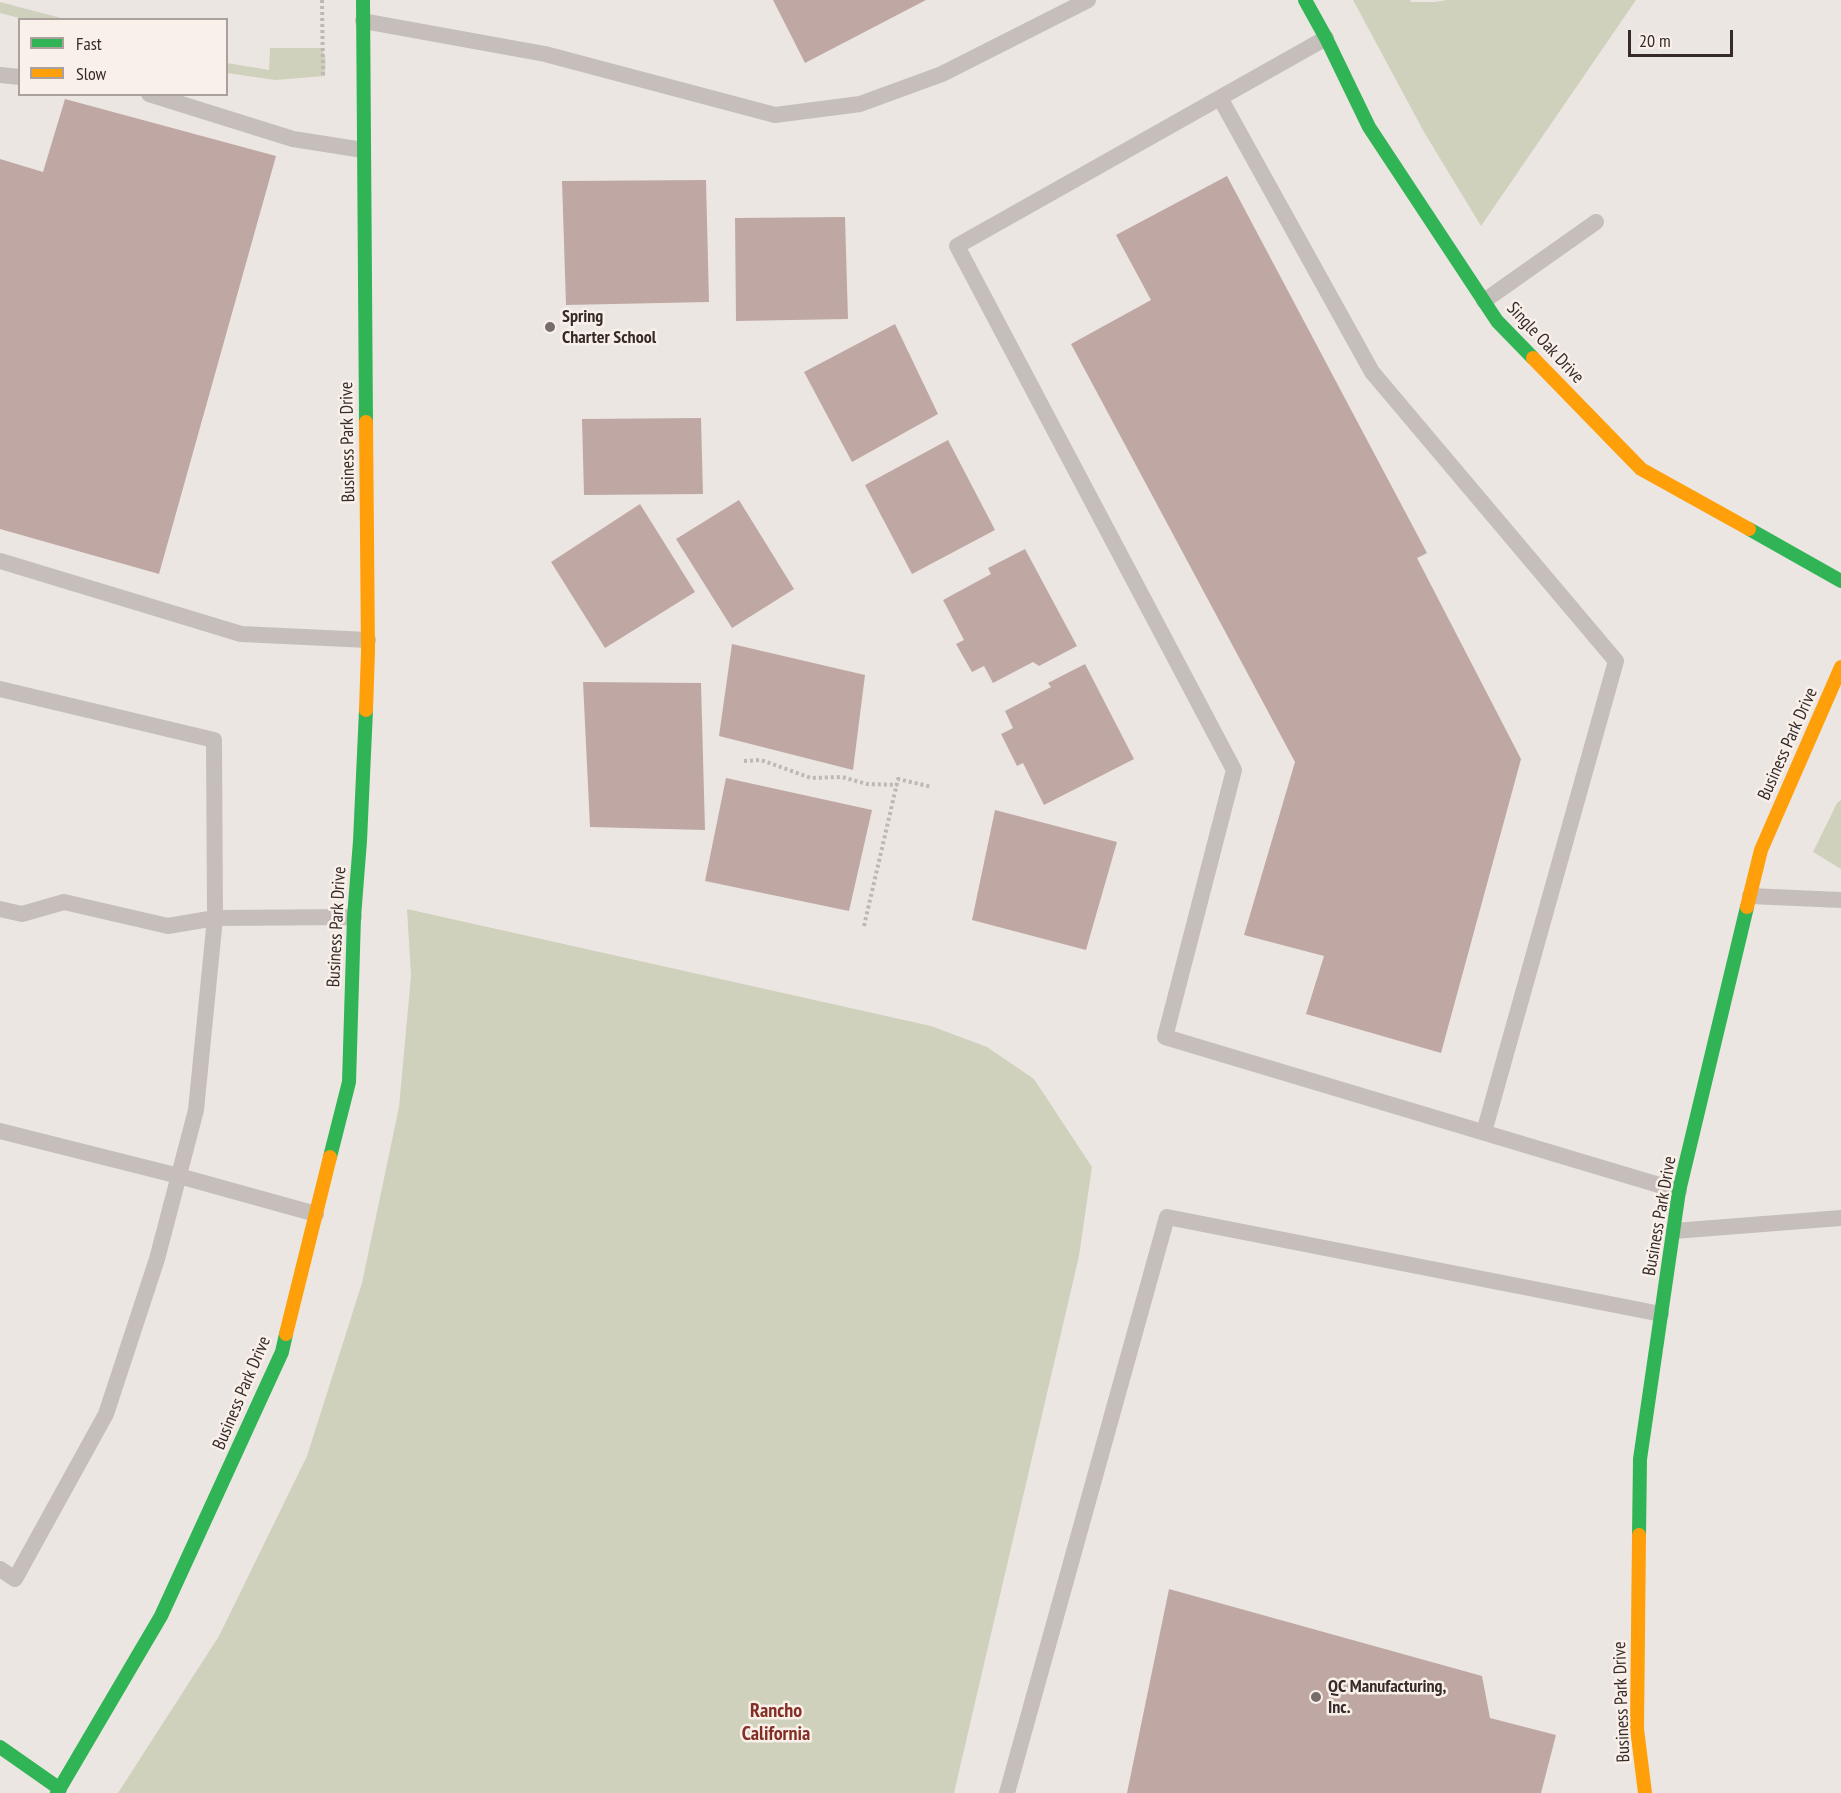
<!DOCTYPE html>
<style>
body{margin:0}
#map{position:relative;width:1841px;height:1793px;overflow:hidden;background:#ece6e2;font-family:"PT Sans Narrow",sans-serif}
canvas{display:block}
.legend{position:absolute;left:18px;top:18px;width:210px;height:78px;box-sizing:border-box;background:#f9f0e9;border:2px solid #aba19c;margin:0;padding:8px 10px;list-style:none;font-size:18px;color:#372b29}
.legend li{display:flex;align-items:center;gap:12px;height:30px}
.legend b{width:30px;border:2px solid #aba19c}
.scale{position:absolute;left:1628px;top:30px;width:105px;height:27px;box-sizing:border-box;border:3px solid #372b29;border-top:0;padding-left:8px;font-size:18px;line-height:21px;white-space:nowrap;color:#372b29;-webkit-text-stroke:4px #f9f0e9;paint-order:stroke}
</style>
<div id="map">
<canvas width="1841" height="1793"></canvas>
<ul class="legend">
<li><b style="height:8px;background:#30b455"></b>Fast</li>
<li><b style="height:8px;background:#ff9f0a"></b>Slow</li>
</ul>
<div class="scale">20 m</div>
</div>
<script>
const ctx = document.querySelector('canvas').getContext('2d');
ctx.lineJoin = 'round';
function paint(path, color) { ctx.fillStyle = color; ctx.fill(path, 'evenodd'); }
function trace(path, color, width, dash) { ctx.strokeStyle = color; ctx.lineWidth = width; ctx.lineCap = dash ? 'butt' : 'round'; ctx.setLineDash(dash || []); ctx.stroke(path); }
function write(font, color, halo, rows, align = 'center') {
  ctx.font = font + ' "PT Sans Narrow",sans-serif'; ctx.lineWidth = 5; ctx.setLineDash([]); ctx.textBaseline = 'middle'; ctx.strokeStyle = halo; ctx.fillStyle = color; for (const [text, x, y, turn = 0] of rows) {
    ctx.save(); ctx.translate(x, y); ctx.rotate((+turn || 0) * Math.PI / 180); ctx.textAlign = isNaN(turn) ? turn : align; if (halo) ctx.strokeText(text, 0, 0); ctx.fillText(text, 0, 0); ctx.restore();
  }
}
const green = new Path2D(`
 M1353 0H1410L1411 2H1435L1447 0H1636L1481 226 1424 132Z
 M0 2 65 19H23L0 13Z
 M270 48H320C328 55 325 66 325 76L275 80 227 73V63L269 70Z
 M1841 800V869L1813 852 1837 803Z
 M407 909 931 1026 987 1047 1034 1079 1092 1167 1079 1256 954 1793H118L219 1636 307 1456 362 1283 399 1107 411 976Z`);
const building = new Path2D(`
 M773 0H926L805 63Z
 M65 99 276 156 159 574 0 529V159L43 172Z
 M1227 176 1427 553 1417 558 1521 759 1441 1053 1306 1014 1324 956 1244 935 1295 762 1071 344 1151 300 1116 235Z
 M706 180 709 302 566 305 562 181Z
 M845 217 848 319 736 321 735 218Z
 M895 324 938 414 852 462 804 372Z
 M701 418 703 494 584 495 582 419Z
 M948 440 995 530 912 574 865 485Z
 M739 500 794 589 732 628 676 539Z
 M640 504 695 592 605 648 551 562Z
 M1025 549 1077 646 1039 666 1033 662 993 683 984 666 972 672 956 644 964 640 943 600 991 574 988 568Z
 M732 644 865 675 853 770 719 736Z
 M1085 664 1134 759 1044 805 1023 763 1017 766 1001 734 1013 728 1005 711 1051 687 1048 683Z
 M583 682 701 683 705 830 590 827Z
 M726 778 872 810 849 911 705 881Z
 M995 810 1117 842 1086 950 972 920Z
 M1169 1589 1482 1676 1490 1718 1556 1735 1541 1793H1127Z`);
const path = new Path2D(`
 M322 0 323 75
 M744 761 761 760 811 778 842 777 867 784 897 785
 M864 926 898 779 932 787`);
const lane = new Path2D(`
 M363 21 545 54 775 115 860 104 942 74 1088 0
 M1326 38 957 246 1234 770 1165 1037 1679 1191
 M0 75 20 77
 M149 94 293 139 363 150
 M1220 98 1372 372 1616 661 1484 1132
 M1484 301 1596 222
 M0 561 241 634 368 640
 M0 689 214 740 215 918 196 1110 157 1259 106 1414 15 1579 0 1569
 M1750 896 1841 900
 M0 909 22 914 64 902 168 926 215 918 354 917
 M0 1131 179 1176 316 1214
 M1674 1231 1841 1218
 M1007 1793 1167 1217 1661 1314`);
const fast = new Path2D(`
 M363 0 366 422
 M1305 0 1326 38 1369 127 1497 321 1533 358
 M1749 529 1841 581
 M330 1157 349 1082 354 917 360 841 366 710
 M1639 1535 1640 1459 1679 1191 1747 907
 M0 1747 60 1789
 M57 1793 161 1616 282 1352 286 1334`);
const slow = new Path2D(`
 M1533 358 1641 469 1749 529
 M366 710 368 651 366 422
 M1747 907 1761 850 1841 667
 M286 1334 330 1157
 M1639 1535 1637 1729 1645 1793`);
const markers = [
 [550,327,6,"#766c6a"],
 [1316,1697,6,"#766c6a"]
];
const poiNames = [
 ["Spring",562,317],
 ["Charter School",562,338],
 ["QC Manufacturing,",1328,1687],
 ["Inc.",1328,1708]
];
const streetNames = [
 ["Single Oak Drive",1545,343,47],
 ["Business Park Drive",348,442,-91],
 ["Business Park Drive",1788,744,-66],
 ["Business Park Drive",337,927,-87],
 ["Business Park Drive",1660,1216,-80],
 ["Business Park Drive",242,1393,-67],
 ["Business Park Drive",1622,1702,-92]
];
const neighbourhoodNames = [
 ["Rancho",776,1711],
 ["California",776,1734]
];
paint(green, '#d0d1bc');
paint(building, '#bfa8a4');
trace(path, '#beb7b3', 4, [3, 3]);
trace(lane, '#c6beba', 16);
trace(fast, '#30b455', 14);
trace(slow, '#ff9f0a', 14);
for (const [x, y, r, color] of markers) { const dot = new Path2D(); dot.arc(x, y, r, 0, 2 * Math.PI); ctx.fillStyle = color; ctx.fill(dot); trace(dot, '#f9f0e9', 2); }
write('bold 18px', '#372b29', '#f9f0e9', poiNames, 'left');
write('18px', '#372b29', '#f9f0e9', streetNames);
write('bold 20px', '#832f25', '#f9f0e9', neighbourhoodNames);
</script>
